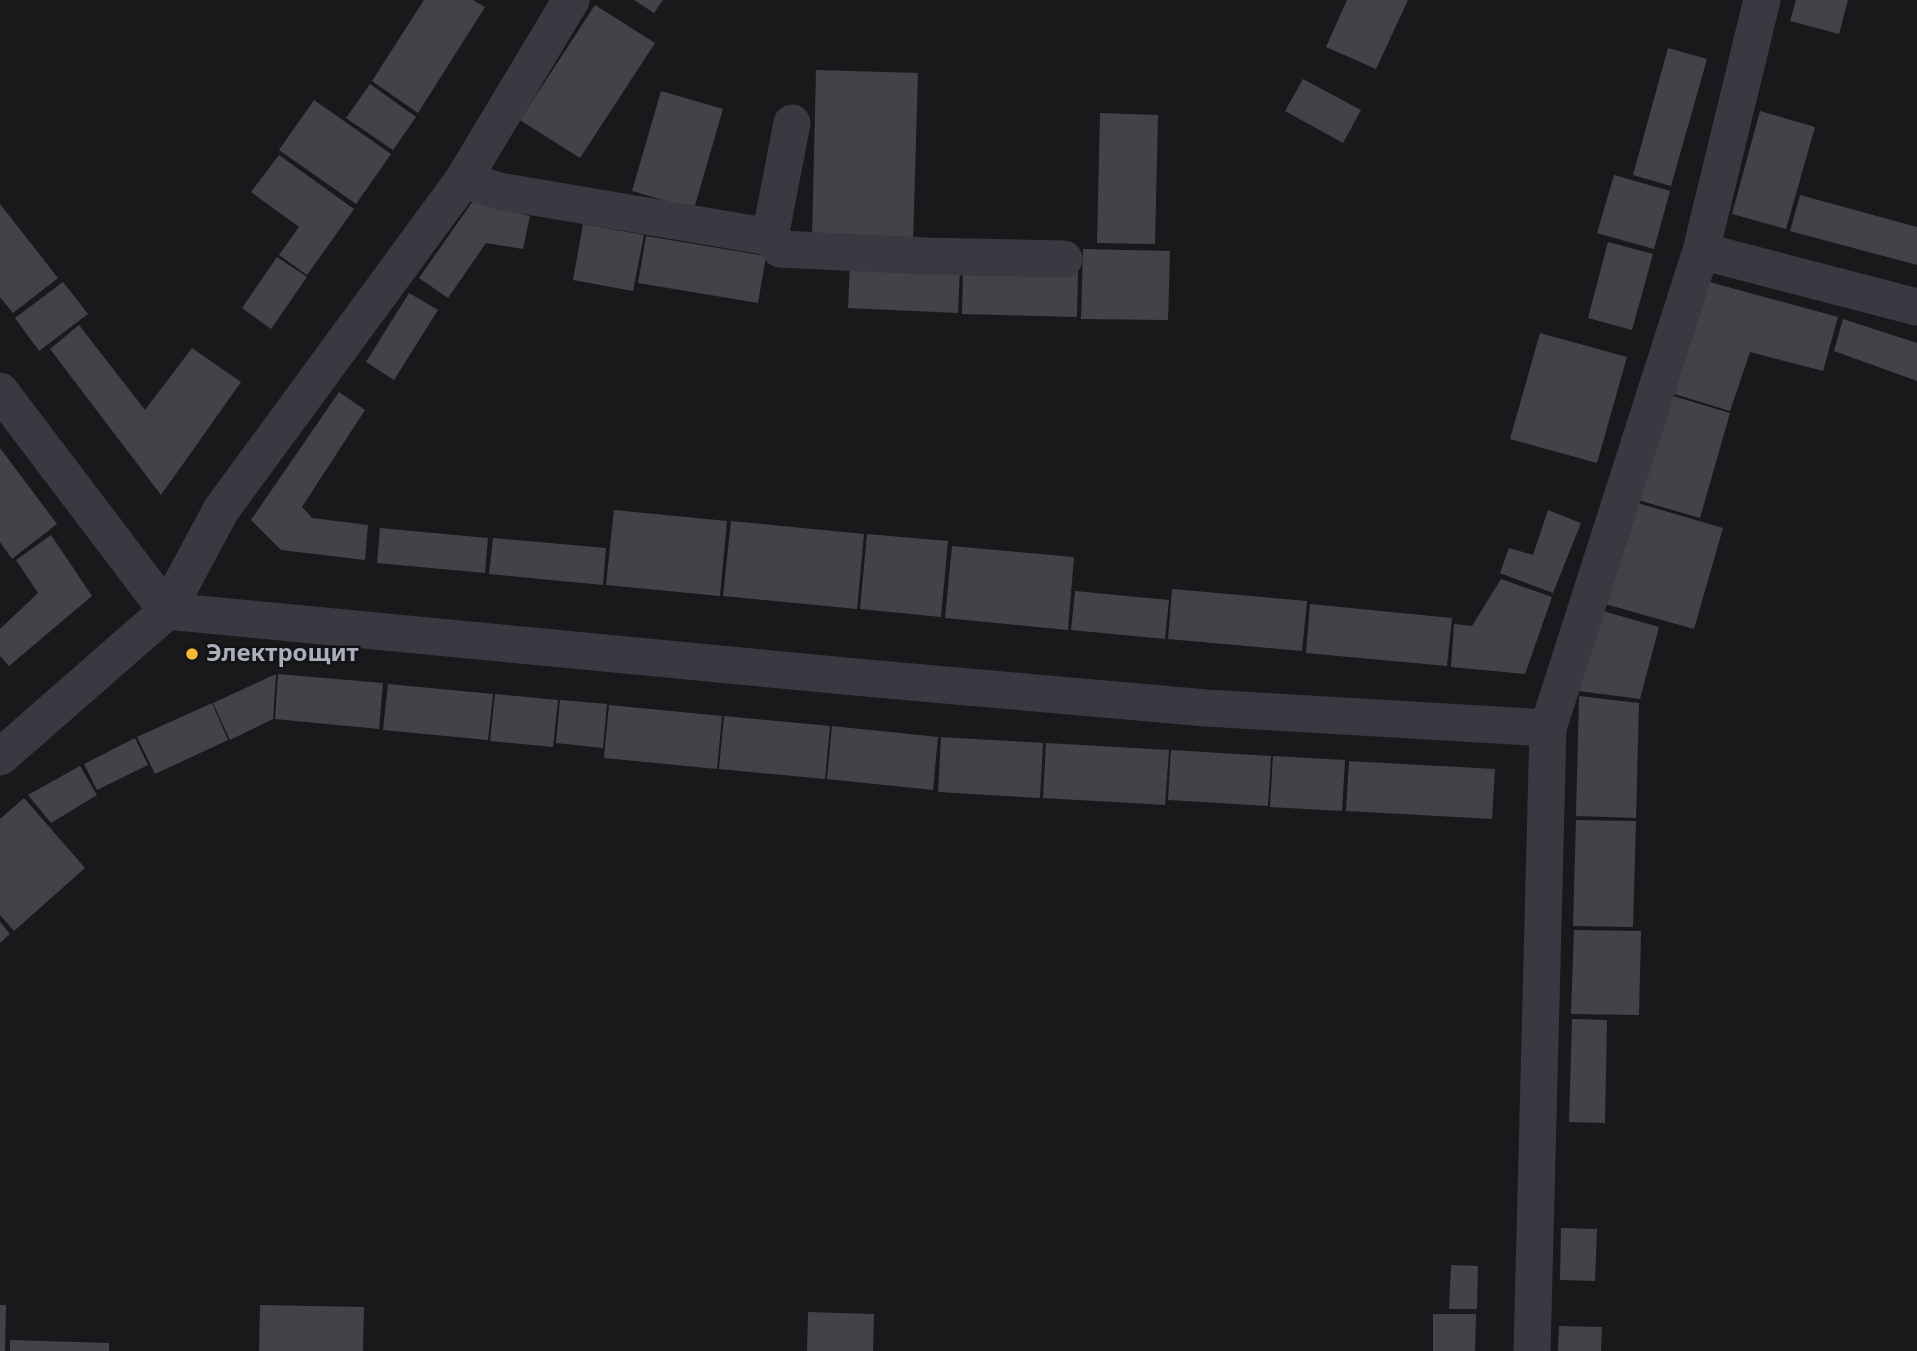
<!DOCTYPE html>
<meta charset="utf-8">
<style>
body{margin:0}
canvas{display:block;background:#19181b}
</style>
<canvas width="1917" height="1351"></canvas>
<script>
const ctx = document.querySelector('canvas').getContext('2d');
ctx.lineJoin = 'round';
function paint(path, color) { ctx.fillStyle = color; ctx.fill(path, 'evenodd'); }
function trace(path, color, width, dash) { ctx.strokeStyle = color; ctx.lineWidth = width; ctx.lineCap = dash ? 'butt' : 'round'; ctx.setLineDash(dash || []); ctx.stroke(path); }
function write(font, color, halo, rows, align = 'center') {
  ctx.font = font + ' "Noto Sans",sans-serif'; ctx.lineWidth = 5; ctx.setLineDash([]); ctx.textBaseline = 'middle'; ctx.strokeStyle = halo; ctx.fillStyle = color; for (const [text, x, y, turn = 0] of rows) {
    ctx.save(); ctx.translate(x, y); ctx.rotate((+turn || 0) * Math.PI / 180); ctx.textAlign = isNaN(turn) ? turn : align; if (halo) ctx.strokeText(text, 0, 0); ctx.fillText(text, 0, 0); ctx.restore();
  }
}
const building = new Path2D(`
 M424 0H473L485 7 418 113 372 81Z
 M634 0H663L654 13Z
 M1347 0H1408L1376 69 1326 47Z
 M1796 0H1848L1839 34 1790 21Z
 M595 5 655 43 580 158 520 120Z
 M1668 48 1707 59 1671 186 1633 175Z
 M816 70 918 73 913 241 812 238Z
 M1303 79 1361 110 1343 143 1285 111Z
 M370 84 416 117 393 150 346 118Z
 M661 91 723 109 694 209 632 191Z
 M314 100 391 154 356 204 279 150Z
 M1760 111 1815 127 1786 229 1732 214Z
 M1100 113 1158 115 1155 244 1097 243Z
 M279 155 354 209 307 275 279 255 299 227 251 192Z
 M1614 175 1670 191 1654 249 1597 233Z
 M1800 195 1917 227V265L1790 231Z
 M473 201 530 216 523 249 486 243 448 298 419 278Z
 M0 204 58 278 13 313 0 297Z
 M583 224 644 235 633 291 573 280Z
 M646 236 766 256 758 303 638 283Z
 M1608 242 1653 254 1632 330 1588 318Z
 M1083 249 1170 251 1168 320 1081 319Z
 M277 257 307 277 271 329 242 308Z
 M850 262 960 268 958 313 848 308Z
 M963 268 1078 271 1077 317 962 314Z
 M1702 280 1838 317 1823 371 1750 352 1730 411 1668 392Z
 M63 282 88 314 39 351 15 318Z
 M409 293 438 310 394 380 366 362Z
 M1843 319 1917 343V381L1834 351Z
 M79 325 145 410 192 348 241 382 161 495 50 349Z
 M1540 333 1627 357 1597 463 1510 439Z
 M339 392 365 410 302 507 312 518 368 525 365 560 281 550 251 520Z
 M1666 394 1730 413 1700 518 1635 499Z
 M0 448 57 524 12 559 0 542Z
 M1634 502 1723 528 1694 629 1605 604Z
 M614 510 727 521 720 596 606 585Z
 M1548 510 1581 523 1553 593 1500 573 1509 548 1533 555Z
 M731 521 864 534 857 609 723 596Z
 M380 528 488 538 485 573 377 563Z
 M867 534 948 541 941 617 860 609Z
 M51 535 92 596 9 666 0 656V629L38 593 16 560Z
 M493 538 606 548 603 585 489 574Z
 M952 546 1074 557 1068 630 945 618Z
 M1501 579 1552 597 1525 674 1451 667 1454 624 1472 626Z
 M1172 589 1307 601 1302 651 1168 639Z
 M1075 591 1169 600 1165 639 1071 630Z
 M1310 604 1452 618 1447 666 1306 653Z
 M1603 611 1659 627 1640 699 1579 691Z
 M276 674 273 719 230 740 213 703Z
 M278 674 383 683 379 729 275 719Z
 M388 684 493 694 488 740 383 730Z
 M495 694 558 700 553 747 490 741Z
 M1579 696 1639 703 1636 818 1576 816Z
 M560 700 607 704 603 748 556 743Z
 M212 703 228 740 155 774 137 737Z
 M609 705 722 716 717 769 604 758Z
 M724 716 830 726 825 779 719 769Z
 M832 726 938 737 933 790 827 779Z
 M941 737 1043 743 1040 798 938 792Z
 M135 738 148 765 97 790 84 764Z
 M1046 743 1169 750 1165 805 1043 798Z
 M1171 750 1271 756 1268 806 1168 800Z
 M1273 756 1345 760 1342 811 1270 807Z
 M1349 761 1495 769 1492 819 1346 811Z
 M80 766 97 795 51 823 28 795Z
 M24 798 85 868 14 931 0 915V819Z
 M1576 820 1636 821 1633 927 1573 926Z
 M0 922 10 934 0 943Z
 M1574 930 1641 931 1639 1015 1571 1014Z
 M1572 1019 1607 1020 1605 1123 1569 1122Z
 M1561 1228 1597 1229 1595 1281 1560 1280Z
 M1451 1265 1478 1266 1477 1309H1449Z
 M0 1305H6L5 1351H0Z
 M260 1305 364 1307 363 1351H259Z
 M808 1312 874 1314 873 1351H807Z
 M1433 1314H1476L1475 1351H1433Z
 M1559 1326 1602 1327 1601 1351H1558Z
 M10 1340 109 1343V1351H10Z`);
const minor = new Path2D(`
 M463 180 499 191 770 237 792 123
 M770 237 780 249 925 256 1064 259
 M1701 251 1917 307
 M0 391 167 611 855 677 1206 708 1548 728
 M0 757 167 611 221 510 463 180 571 0
 M1532 1351 1548 728 1701 251 1762 0`);
const markers = [
 [192,654,7,"#ffb92d"]
];
const poiNames = [
 ["Электрощит",206,654]
];
paint(building, '#424348');
trace(minor, '#393a41', 37);
for (const [x, y, r, color] of markers) { const dot = new Path2D(); dot.arc(x, y, r, 0, 2 * Math.PI); ctx.fillStyle = color; ctx.fill(dot); trace(dot, '#131316', 2.5); }
write('bold 24px', '#aaafbc', '#131316', poiNames, 'left');
</script>
